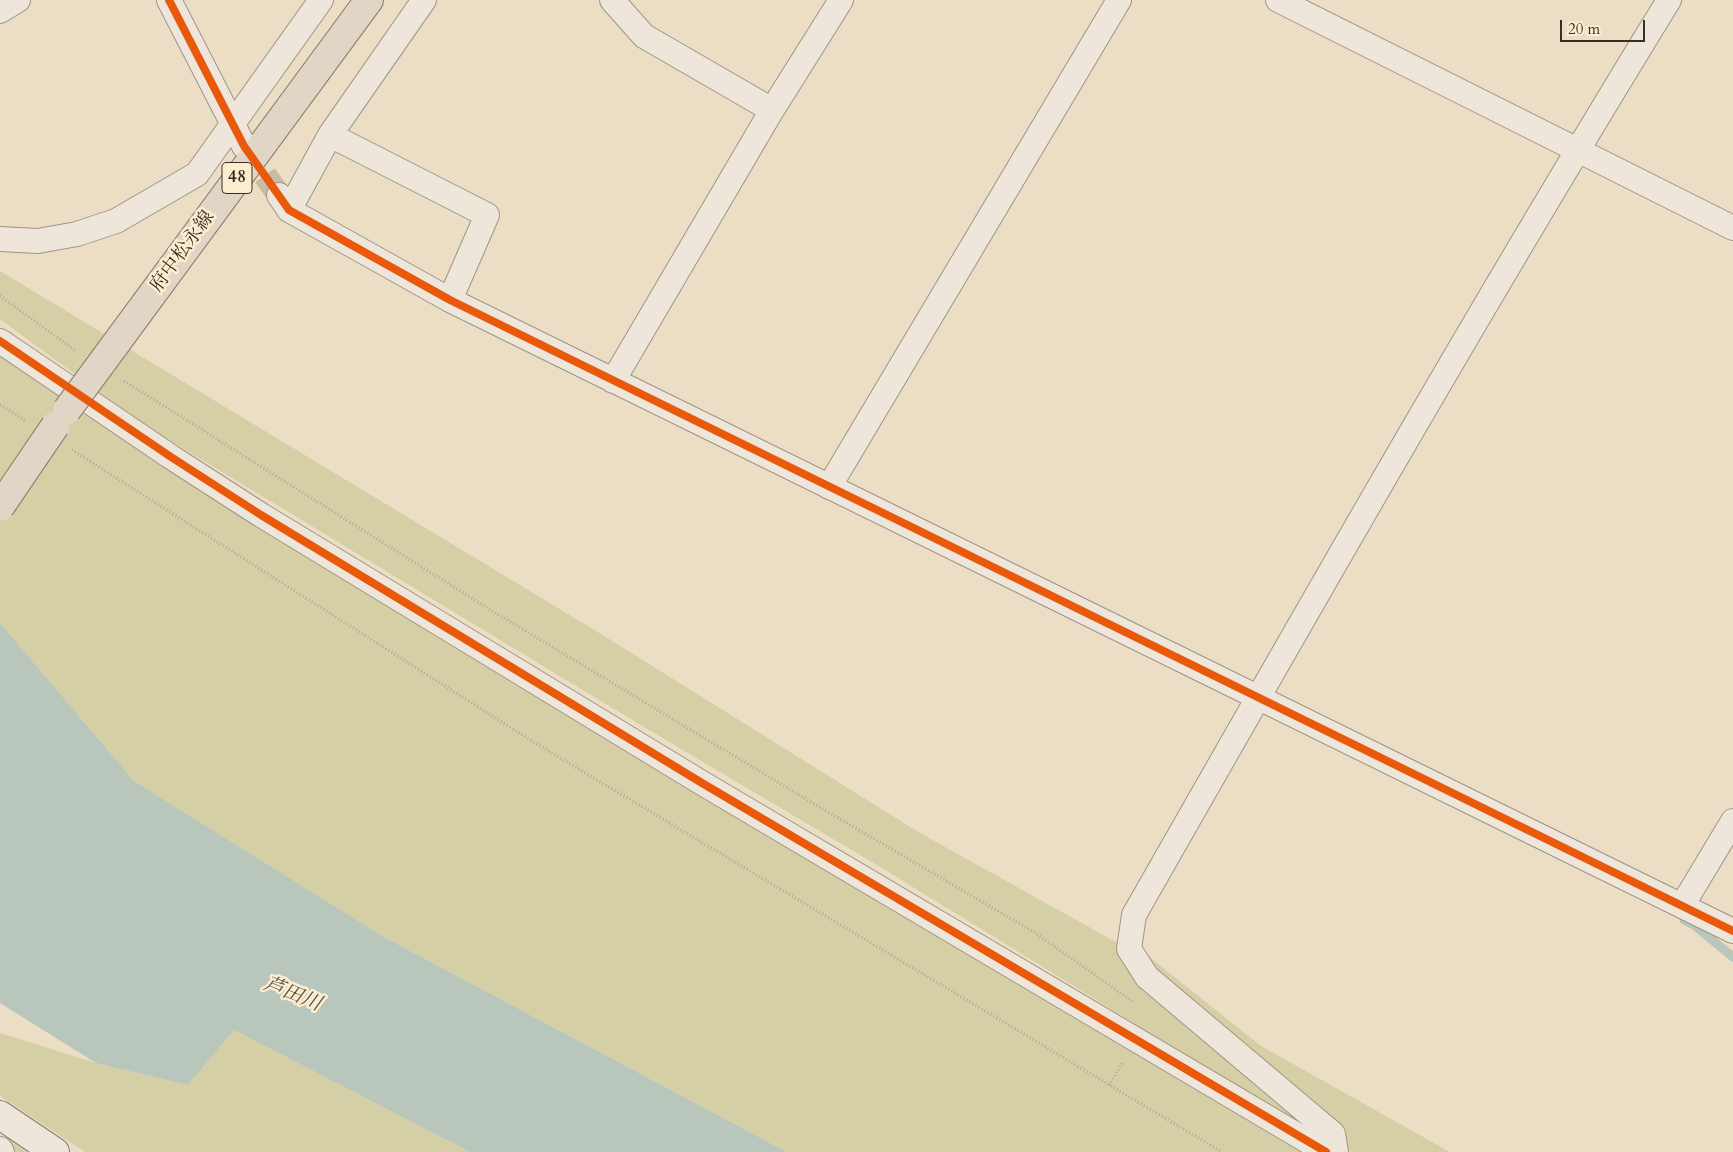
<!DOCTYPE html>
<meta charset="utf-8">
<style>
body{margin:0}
#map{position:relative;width:1733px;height:1152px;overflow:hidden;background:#ebdec5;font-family:Cardo,serif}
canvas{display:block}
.scale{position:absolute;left:1560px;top:20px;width:85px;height:22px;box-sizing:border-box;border:2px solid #3a2e23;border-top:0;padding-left:6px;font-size:15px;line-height:18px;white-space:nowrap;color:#3a2e23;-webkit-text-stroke:4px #fcedd0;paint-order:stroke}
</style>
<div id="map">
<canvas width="1733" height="1152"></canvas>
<div class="scale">20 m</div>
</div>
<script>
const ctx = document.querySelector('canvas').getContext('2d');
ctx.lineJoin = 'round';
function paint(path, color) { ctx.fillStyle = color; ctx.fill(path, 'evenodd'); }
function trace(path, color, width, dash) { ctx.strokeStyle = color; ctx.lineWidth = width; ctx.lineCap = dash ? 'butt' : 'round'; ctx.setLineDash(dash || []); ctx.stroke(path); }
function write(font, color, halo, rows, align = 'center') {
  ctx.font = font + ' Cardo,"Noto Serif JP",serif'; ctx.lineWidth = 5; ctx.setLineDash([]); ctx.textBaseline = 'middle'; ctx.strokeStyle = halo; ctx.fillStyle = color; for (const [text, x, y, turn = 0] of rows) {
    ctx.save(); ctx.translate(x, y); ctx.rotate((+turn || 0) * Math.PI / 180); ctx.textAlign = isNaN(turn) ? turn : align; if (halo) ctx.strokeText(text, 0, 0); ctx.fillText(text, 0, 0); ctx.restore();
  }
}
const green = new Path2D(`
 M0 271 606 637 920 833 1114 941 1142 951 1261 1046 1450 1152H1352L1147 1031 882 868 639 724 141 423 0 319Z
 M0 350 78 409 441 637 858 890 1300 1152H787L384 937 134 781 0 623Z
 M234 1030 470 1152H85L0 1096V1033L96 1063 188 1085Z
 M6 1133 34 1152H14Z`);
const water = new Path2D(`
 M0 623 134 781 384 937 787 1152H470L234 1030 188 1085 96 1063 0 1003Z`);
const stream = new Path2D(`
 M1684 920 1694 925 1733 957`);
const streetTunnel = new Path2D(`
 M244 146 279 195`);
const path = new Path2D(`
 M0 296 76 351
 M124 381 489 609 821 808 1034 932 1132 1001
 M0 405 25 420
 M72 450 535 743 1222 1152
 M1109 1085 1123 1062`);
const street = new Path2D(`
 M169 0 244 146
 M612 0 644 36 772 110
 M1278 0 1733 228
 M0 11 18 0
 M330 135 487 215 450 300
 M279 195 289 210 450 300 1733 931
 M289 210 330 135 424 0
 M0 239 38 241 77 234 116 221 197 174 321 0
 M0 341 171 457 261 515 702 783 1326 1152
 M613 381 772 110 841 0
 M829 487 1119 0
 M1682 906 1733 821
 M0 1149 2 1152
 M1336 1152 1333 1134 1147 977 1129 949 1134 915C1309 608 1484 301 1669 0`);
const secondary = new Path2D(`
 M0 1115 55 1152`);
const primary = new Path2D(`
 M106 357 369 0`);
const primaryBridge = new Path2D(`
 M67 410 106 357
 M0 507 55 426`);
const cycleway = new Path2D(`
 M169 0 244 146 289 210 450 300 1733 931
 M0 341 171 457 261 515 702 783 1326 1152`);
const shields = [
 [237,178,30]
];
const shieldNames = [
 ["48",237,178]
];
const streetNames = [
 ["府中松永線",183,252,-54]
];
const waterNames = [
 ["芦田川",292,995,22]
];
paint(green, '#d4cfa5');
paint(water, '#b8c6bc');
trace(stream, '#b8c6bc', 9);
trace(streetTunnel, '#c8bba5', 24, [24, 12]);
trace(street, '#9e9586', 26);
trace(secondary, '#867d70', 30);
trace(primary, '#867d70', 30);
trace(path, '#aea89d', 3, [1, 2.5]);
trace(street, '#eee6da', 24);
trace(secondary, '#eee6da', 28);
trace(primary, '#e1d6c5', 28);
trace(primaryBridge, '#867d70', 30, []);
trace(primaryBridge, '#e1d6c5', 28);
trace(cycleway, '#e8590c', 8);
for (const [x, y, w] of shields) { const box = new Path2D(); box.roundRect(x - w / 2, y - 15.5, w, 31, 4); ctx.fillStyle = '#fcedd0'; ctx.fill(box); trace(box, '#3a2e23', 1); }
write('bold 18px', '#3a2e23', null, shieldNames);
write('19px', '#3a2e23', '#fcedd0', streetNames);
write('italic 20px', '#545148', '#fcedd0', waterNames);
</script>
